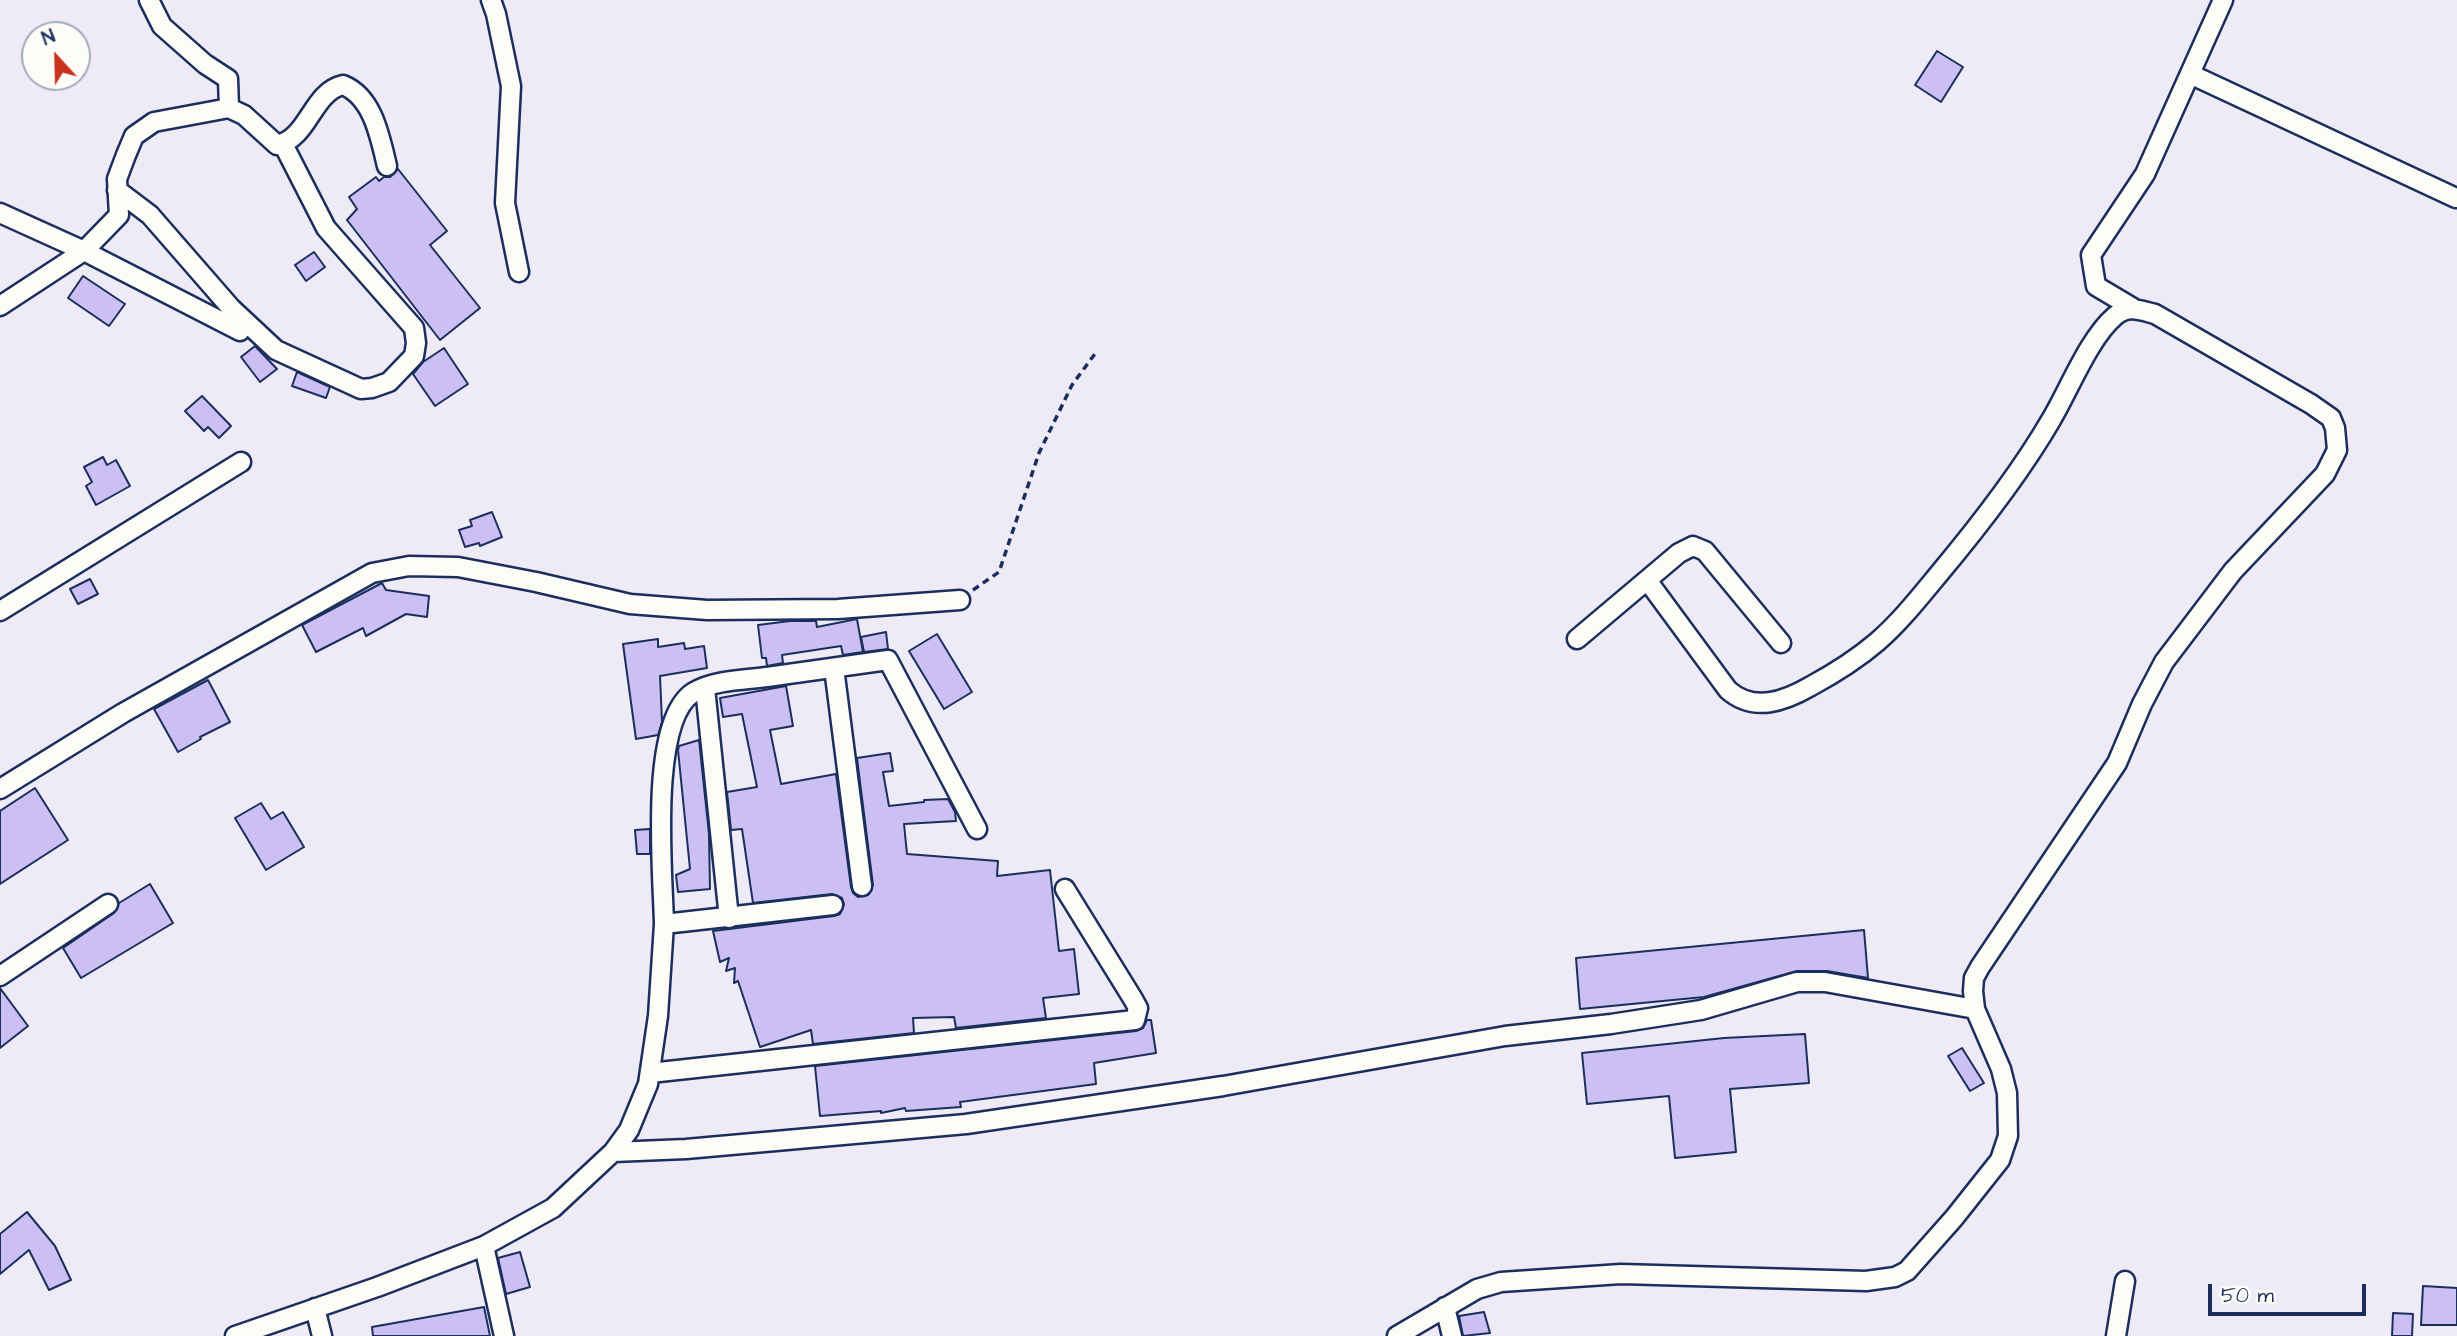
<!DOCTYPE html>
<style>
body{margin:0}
#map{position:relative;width:2457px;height:1336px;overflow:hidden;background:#eeeaf6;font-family:"Architects Daughter",sans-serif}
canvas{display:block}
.north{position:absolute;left:21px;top:21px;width:70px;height:70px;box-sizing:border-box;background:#fdfcf7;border:2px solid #a3aaba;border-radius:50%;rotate:338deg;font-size:19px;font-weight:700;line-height:28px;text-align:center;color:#1b2f5e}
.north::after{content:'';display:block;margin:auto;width:24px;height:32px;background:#c8321e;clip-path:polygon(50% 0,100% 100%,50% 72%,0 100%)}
.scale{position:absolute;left:2208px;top:1284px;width:158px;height:32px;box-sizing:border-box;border:4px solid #1b2f5e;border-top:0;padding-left:9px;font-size:21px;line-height:24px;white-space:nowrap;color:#1b2f5e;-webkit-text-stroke:5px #fdfcf7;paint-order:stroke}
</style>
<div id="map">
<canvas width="2457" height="1336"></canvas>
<div class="north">N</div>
<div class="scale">50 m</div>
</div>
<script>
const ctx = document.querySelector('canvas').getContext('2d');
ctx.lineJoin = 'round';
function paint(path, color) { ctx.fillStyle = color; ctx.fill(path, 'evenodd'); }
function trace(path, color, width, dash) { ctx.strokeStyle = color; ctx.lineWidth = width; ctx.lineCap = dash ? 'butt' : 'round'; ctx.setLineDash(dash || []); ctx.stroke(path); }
const building = new Path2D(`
 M1937 51 1963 67 1941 102 1915 85Z
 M398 169 447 231 430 245 480 308 440 340 347 220 357 209 349 197 376 177 379 181 384 177H390Z
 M314 252 325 267 306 281 295 265Z
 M83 276 125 304 109 326 68 298Z
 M255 346 277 369 260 382 241 357Z
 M444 348 468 384 435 406 413 374 423 362Z
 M297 372 330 387 326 398 292 386Z
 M202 396 231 426 219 438 208 427 204 431 185 411Z
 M103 457 107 465 116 460 130 486 96 505 86 486 92 482 84 467Z
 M492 512 502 537 480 546 479 543 465 547 459 530 472 526 470 520Z
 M90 579 98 594 78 604 70 589Z
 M382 583 386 590 429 596 427 617 406 614 366 636 363 628 316 652 302 625Z
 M857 619 863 652 843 655 841 646 782 655 783 663 767 666 766 658H762L758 625 790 621H816L817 627Z
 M886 632 888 649 864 652 861 637Z
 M937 634 972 692 944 709 909 651Z
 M658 639V647L684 643 685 649 704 646 707 668 660 676 662 722 658 735 636 739 623 644Z
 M208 680 230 722 200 737 201 739 178 752 154 709Z
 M786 686 793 726 770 730 781 784 836 774 851 887 853 893 858 897 868 895 873 885 857 758 890 753 893 771 883 772 889 806 924 802V800L948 799 955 812 956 821 904 824 907 854 998 861 997 876 1050 870 1059 951 1074 949 1079 994 1043 998 1046 1018 956 1028 954 1017 913 1018 914 1033 813 1044 811 1030 760 1047 738 981 734 983 735 968 726 971 729 958 720 962 713 931 834 916 840 914 844 904 842 898 832 894 753 903 742 829 731 830 727 792 757 787 742 714 723 717 720 698Z
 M699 740 709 834 710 889 678 892 676 875 690 869 678 750 679 746Z
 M35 788 68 840 0 884V811Z
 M261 803 271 819 283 812 304 847 266 870 235 818Z
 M650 829V854H637L635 830Z
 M150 884 173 923 81 978 63 948 114 913 119 903Z
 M1864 930 1868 978 1827 971H1797L1704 997 1580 1009 1576 958Z
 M0 988 28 1026 0 1048Z
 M1147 1020H1151L1156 1053 1094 1063 1096 1084 960 1102 961 1107 906 1111 905 1108 881 1113V1111L820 1116 815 1066 1136 1031 1143 1028Z
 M1805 1034 1809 1083 1730 1089 1736 1152 1675 1158 1669 1096 1587 1104 1582 1053 1724 1038Z
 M1962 1048 1984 1083 1970 1091 1948 1056Z
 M27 1212 55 1246 71 1280 49 1290 29 1250 0 1274V1234Z
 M520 1252 530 1287 506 1294 498 1258Z
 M2423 1286 2457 1288V1325H2421Z
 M484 1307 490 1336H373L372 1327Z
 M1484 1312 1490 1333 1463 1336 1459 1316Z
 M2393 1313 2413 1314 2412 1336H2392Z`);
const path = new Path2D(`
 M973 590 999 572 1039 453 1072 385 1097 351`);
const street = new Path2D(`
 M149 0 162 26 205 64 228 79 229 108
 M491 0 496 14 511 86 505 203 519 272
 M2190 74 2456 198
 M117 190 150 215 231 308 276 350 361 389 372 388 389 382 414 356 416 343 414 328 326 228 283 144
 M0 213 84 251 240 331
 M0 306 84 251 119 215 117 179 126 155 134 136 154 122 229 108 244 115 277 145C309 138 312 92 343 85 373 97 380 137 387 166
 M2133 308 2096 286 2091 255 2145 174 2223 0
 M0 611 241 462
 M1577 639 1679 553 1693 546 1705 551 1781 643
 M834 668 862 886
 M705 688 729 918
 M0 789 123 713 372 573 409 566 458 567 536 582 630 604 707 610 838 609 960 600
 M664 924C663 874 648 720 694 692 714 680 744 680 767 677 807 671 848 666 888 660L977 829
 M0 976 108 904
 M650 1073 1135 1020 1138 1008 1133 999 1065 889
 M613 1152 686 1149 966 1124 1223 1086 1505 1036 1611 1024 1701 1010 1797 982H1825L1975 1009
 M484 1246 504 1336
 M1445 1307 1452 1336
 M315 1308 322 1336
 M235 1336 377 1287 484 1246 553 1208 613 1152 629 1130 648 1084 658 1016 664 924 833 905
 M1397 1336 1477 1289 1501 1282 1621 1274 1866 1281 1895 1277 1907 1271 1954 1218 2000 1160 2008 1136 2007 1093 2001 1069 1975 1009 1973 991 1974 978 1980 967 2117 763 2142 704 2164 662 2233 571 2325 474 2337 450 2335 428 2331 418 2311 404 2155 314C2139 310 2128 305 2115 316 2089 338 2069 390 2051 420 2019 475 1979 526 1938 575 1919 598 1900 622 1877 642 1857 659 1835 673 1811 686 1785 701 1754 713 1728 690L1647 580
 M2116 1336 2125 1281`);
paint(building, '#ccc0f2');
trace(building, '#1b2f5e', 2);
trace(street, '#1b2f5e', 23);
trace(path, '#1b2f5e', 3.5, [7, 5]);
trace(street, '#fdfcf7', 18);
</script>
